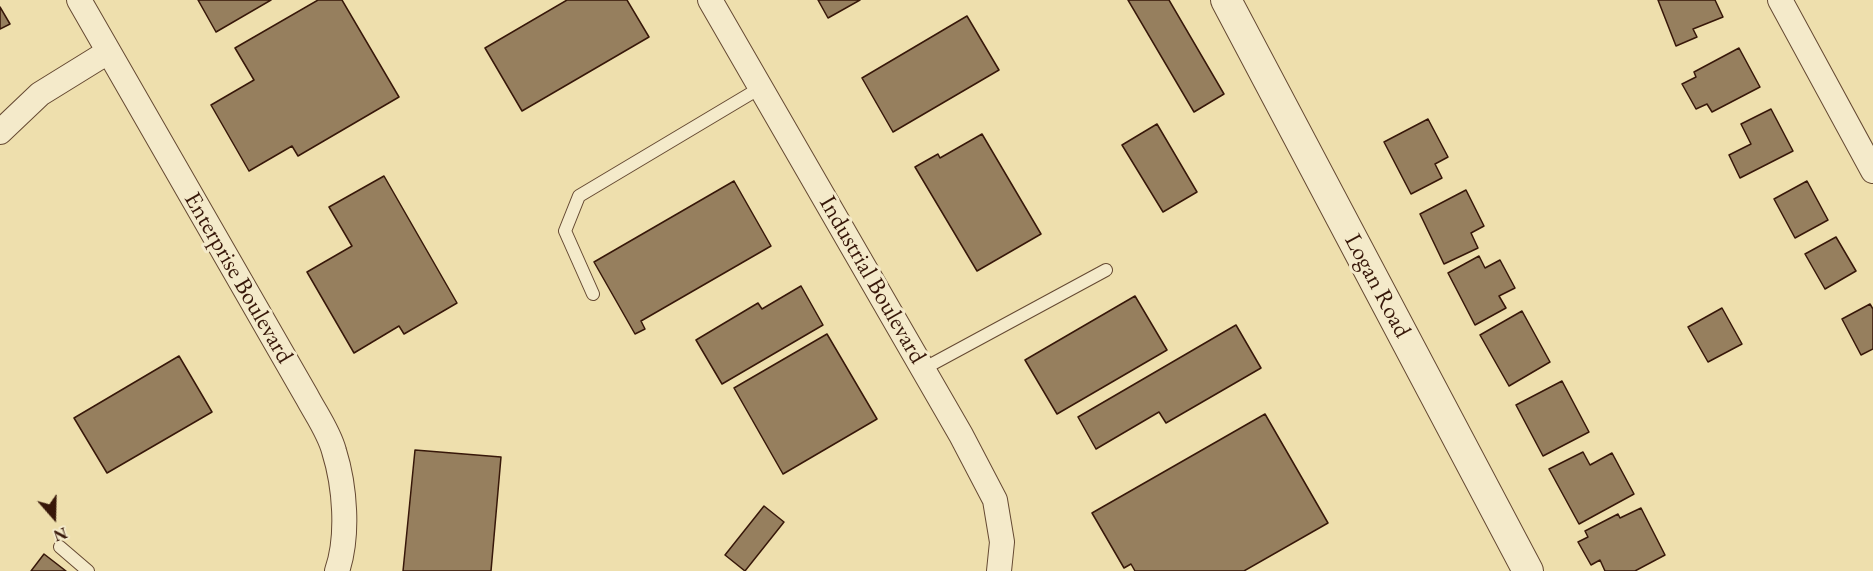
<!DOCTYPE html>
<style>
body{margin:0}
#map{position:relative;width:1873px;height:571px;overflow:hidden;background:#eedfad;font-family:"EB Garamond",serif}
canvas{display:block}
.north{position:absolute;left:24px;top:487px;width:60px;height:60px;-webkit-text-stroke:4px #f4eaca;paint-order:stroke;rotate:160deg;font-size:16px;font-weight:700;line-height:24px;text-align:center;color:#371709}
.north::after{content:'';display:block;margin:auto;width:21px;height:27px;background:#371709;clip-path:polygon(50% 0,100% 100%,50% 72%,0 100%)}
</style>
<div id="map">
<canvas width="1873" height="571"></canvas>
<div class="north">N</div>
</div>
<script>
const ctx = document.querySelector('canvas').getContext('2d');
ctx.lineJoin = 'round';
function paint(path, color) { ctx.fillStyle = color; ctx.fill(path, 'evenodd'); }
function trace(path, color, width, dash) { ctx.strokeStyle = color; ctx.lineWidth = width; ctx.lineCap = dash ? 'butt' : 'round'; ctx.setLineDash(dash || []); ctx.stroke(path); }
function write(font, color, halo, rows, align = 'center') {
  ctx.font = font + ' "EB Garamond",serif'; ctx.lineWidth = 6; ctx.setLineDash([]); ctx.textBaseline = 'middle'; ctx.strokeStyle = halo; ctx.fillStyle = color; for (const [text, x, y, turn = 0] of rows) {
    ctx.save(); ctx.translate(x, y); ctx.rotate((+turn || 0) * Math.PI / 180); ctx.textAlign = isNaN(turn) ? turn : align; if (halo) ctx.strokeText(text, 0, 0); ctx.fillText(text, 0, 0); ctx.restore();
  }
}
const building = new Path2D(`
 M198 0H271L216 32Z
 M318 0H342L399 97 298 156 292 146 249 171 211 105 254 80 235 48Z
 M567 0H627L649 37 522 111 485 48Z
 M818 0H860L828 18Z
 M1128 0H1169L1224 94 1194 112Z
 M1658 0H1715L1723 17 1693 29 1697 37 1676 46Z
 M0 7 10 24 0 29Z
 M967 16 999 70 893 132 862 78Z
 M1739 48 1760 87 1712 112 1707 104 1696 109 1682 84 1696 77 1694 72Z
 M1771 109 1793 151 1740 178 1729 155 1751 144 1741 124Z
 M1428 119 1448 157 1435 164 1442 178 1411 194 1384 142Z
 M1157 124 1197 192 1163 212 1122 145Z
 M982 134 1041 234 977 271 915 167 938 154 940 158Z
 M384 176 457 303 404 334 399 326 354 353 307 272 352 246 329 207Z
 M734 181 771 246 641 321 645 329 635 334 594 262Z
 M1807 181 1828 220 1795 238 1774 199Z
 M1466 190 1484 226 1471 233 1478 248 1444 264 1420 214Z
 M1836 237 1856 271 1825 289 1805 254Z
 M1479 256 1485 268 1500 260 1515 288 1499 296 1506 308 1475 325 1448 273Z
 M801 286 823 325 722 384 696 340 758 303 762 309Z
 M1135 296 1167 350 1057 414 1025 360Z
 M1870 304 1873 309V349L1861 355 1842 319Z
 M1722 308 1742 344 1708 362 1688 327Z
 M1522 311 1550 362 1509 386 1480 335Z
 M1236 325 1261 368 1166 423 1159 412 1096 449 1078 417Z
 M827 334 877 419 783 474 734 388Z
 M179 356 212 412 107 473 74 418Z
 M1562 381 1589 432 1543 456 1516 405Z
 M1265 414 1328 523 1244 571H1135L1131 564 1124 568 1092 513Z
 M415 450 501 457 491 571H403Z
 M1583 452 1590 465 1612 453 1634 494 1579 524 1549 469Z
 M764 506 784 522 745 571 725 555Z
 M1641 508 1665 555 1635 571H1605L1600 560 1591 565 1578 542 1588 537 1585 531 1618 514 1620 518Z
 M44 554 66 571H31Z`);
const service = new Path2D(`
 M593 294 565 231 579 196 760 88
 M923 369 1106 270
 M60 547 88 571`);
const minor = new Path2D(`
 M79 0 307 397C316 414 329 432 334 451 345 486 349 536 337 571
 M710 0 961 435 995 500 1002 542 999 571
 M1780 0 1873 171
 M0 132 40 94 108 52`);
const tertiary = new Path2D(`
 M1226 0 1528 571`);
const streetNames = [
 ["Enterprise Boulevard",238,278,60],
 ["Industrial Boulevard",872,280,60],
 ["Logan Road",1377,286,62]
];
paint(building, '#967f5e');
trace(building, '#371709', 1.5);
trace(service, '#654932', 14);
trace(minor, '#654932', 26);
trace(tertiary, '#654932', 32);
trace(service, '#f4eaca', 12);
trace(minor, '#f4eaca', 24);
trace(tertiary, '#f4eaca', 30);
write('24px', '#371709', '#f4eaca', streetNames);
</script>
